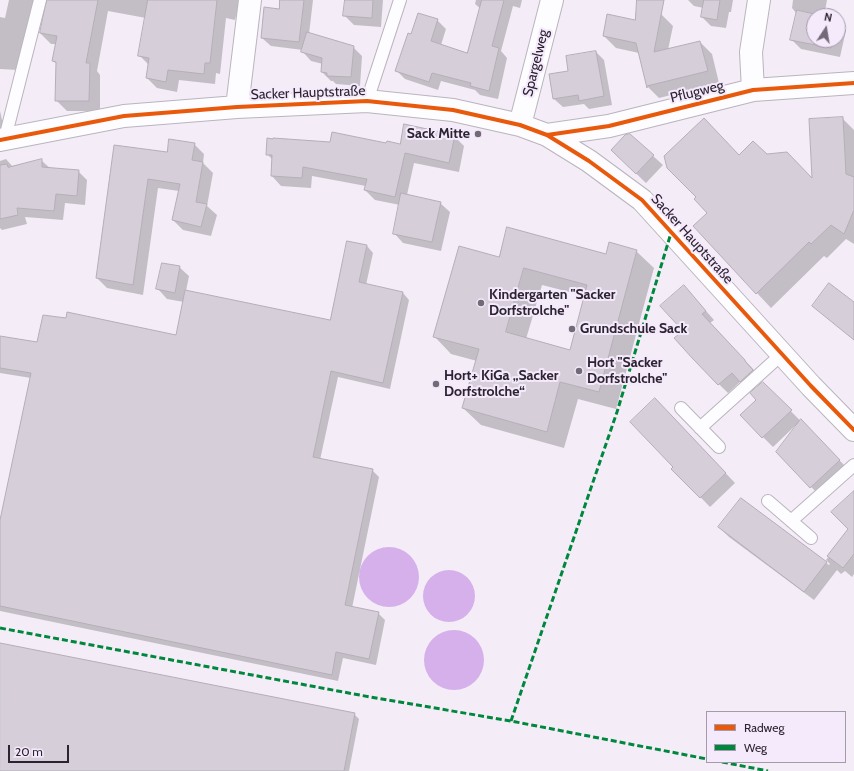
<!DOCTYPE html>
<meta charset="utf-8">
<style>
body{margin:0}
#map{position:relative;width:854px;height:771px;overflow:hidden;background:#f4edf8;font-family:Cabin,sans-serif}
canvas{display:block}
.legend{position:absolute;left:706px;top:711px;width:140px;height:52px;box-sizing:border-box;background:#f5e9fc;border:1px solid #a59aaa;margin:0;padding:5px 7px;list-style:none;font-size:12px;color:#2c2430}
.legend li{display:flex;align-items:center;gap:8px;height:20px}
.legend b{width:20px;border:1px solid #a59aaa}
.north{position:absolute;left:806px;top:8px;width:40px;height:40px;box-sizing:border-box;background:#f5e9fc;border:1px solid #a59aaa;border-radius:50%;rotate:12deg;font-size:11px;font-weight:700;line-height:16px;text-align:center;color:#2c2430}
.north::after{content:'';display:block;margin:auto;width:14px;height:18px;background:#726a76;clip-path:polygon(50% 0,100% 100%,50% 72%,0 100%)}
.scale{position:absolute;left:8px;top:745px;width:61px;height:18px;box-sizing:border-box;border:2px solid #2c2430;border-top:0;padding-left:5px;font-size:12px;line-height:14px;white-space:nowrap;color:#2c2430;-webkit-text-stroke:3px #f5e9fc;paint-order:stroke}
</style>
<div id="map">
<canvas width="854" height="771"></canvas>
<ul class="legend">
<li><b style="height:5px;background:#e8590c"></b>Radweg</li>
<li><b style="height:5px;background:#00873e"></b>Weg</li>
</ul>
<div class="north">N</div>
<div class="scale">20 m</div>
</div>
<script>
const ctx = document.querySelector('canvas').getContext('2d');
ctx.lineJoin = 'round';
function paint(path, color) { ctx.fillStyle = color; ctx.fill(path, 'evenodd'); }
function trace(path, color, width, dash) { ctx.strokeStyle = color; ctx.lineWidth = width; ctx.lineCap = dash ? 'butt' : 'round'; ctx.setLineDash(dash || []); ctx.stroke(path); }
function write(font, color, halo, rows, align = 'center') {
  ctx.font = font + ' Cabin,sans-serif'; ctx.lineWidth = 4; ctx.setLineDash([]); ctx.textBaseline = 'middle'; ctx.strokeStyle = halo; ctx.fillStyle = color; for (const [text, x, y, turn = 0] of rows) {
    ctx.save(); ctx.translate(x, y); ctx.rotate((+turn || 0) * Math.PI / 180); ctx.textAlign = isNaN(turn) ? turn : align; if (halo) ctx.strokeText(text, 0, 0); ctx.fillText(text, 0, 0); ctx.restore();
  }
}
const water = new Path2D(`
 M359 577a30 30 0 1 1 60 0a30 30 0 1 1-60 0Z
 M423 596a26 26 0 1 1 52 0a26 26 0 1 1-52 0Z
 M424 660a30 30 0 1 1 60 0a30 30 0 1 1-60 0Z`);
const shadow = new Path2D(`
 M9 0H240L235 20 226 18 220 74 216 73 215 84 179 80 177 92 157 88 147 78 149 65 139 55 146 18 108 11 97 71 100 75V111H67L56 100 57 64 53 61 56 44H51L40 33 48 4 43 9 18 70 0 69V17L5 18Z
 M281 0H313L309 34 353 47 362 56 360 86 336 84 333 81H331L322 72 323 64 311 61 303 52V50L271 46 262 38 280 10Z
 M346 0H383L381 27 354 25 344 15Z
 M476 0H522L520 8 513 6 501 51 507 58 498 99 480 95 475 90 441 81 438 90 405 79 397 71 412 35 437 20 446 29 441 45 468 54 481 9 475 4Z
 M688 0H733L731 12H729L726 28 711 26 702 17 704 8 694 6Z
 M793 0H827L824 16H814V40H838V21L846 30 840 57 801 49 791 39 797 14 792 8Z
 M661 14 673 26 668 50 700 42 712 54 719 83 659 98 648 87 639 53 616 48 604 36 643 22Z
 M596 52 604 60 612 105 589 109 584 104 563 107 554 99 570 72Z
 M0 111 4 129 0 130Z
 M842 118 854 130V244L846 239 827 258 824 256 771 308 757 293 709 213 739 156 767 155 813 180Z
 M630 135 663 165 646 183 622 160Z
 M454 136 464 146 459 172 414 163 407 195 440 203 450 212 441 251 403 243 394 233 400 205 375 200 365 190 366 186 312 176 311 188 281 186 272 176 273 160 267 154 331 143 401 145Z
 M194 144 204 154 203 163 213 173 207 206 217 215 211 236 183 230 173 220 179 191 158 188 143 295 107 288 97 278 115 146 168 153Z
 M6 159 13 167 42 161 51 169 78 171 87 180 85 205 65 203 63 220 25 217 27 224 2 230 0 228V161Z
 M348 242 367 246 373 253 366 285 403 293 409 300 390 389 338 377 320 460 372 470 379 477 352 608 378 613 385 620 376 665 343 658 338 681 0 611V525L31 378 0 373V337L38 343 177 336 184 302 167 299 158 289 179 267 189 276 186 291 330 321Z
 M636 251 654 268 616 409 578 399 564 448 481 425 463 408 477 361 451 354 434 336 500 258 606 255ZM542 285 585 296 571 351 526 339Z
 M692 295 714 320 710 323 753 369 761 379 749 389 741 381 728 393 693 359 684 331Z
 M763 383 849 470 821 497 777 452 798 425 797 424 773 447 741 415 757 400Z
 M665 409 735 483 710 507 673 469 674 467Z
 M854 492V574L852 577 845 571 841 574 837 570 814 600 729 537 719 527 741 499 829 565 830 564 826 560 849 529Z
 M0 644 354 714 359 719 349 771H0Z`);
const building = new Path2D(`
 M47 0H98L86 63H90L89 101H55L56 62 52 61 57 36 40 33Z
 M148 0H217L210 63H205L204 74 168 70 166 82 146 78 149 58 138 56Z
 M280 0H304L299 42 261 38 264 7 279 9Z
 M345 0H373L372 18 343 16Z
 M482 0H504L492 46 499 48 489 91 470 86 471 83 432 73 429 82 395 71 408 33 411 34 418 13 438 19 431 41 467 53Z
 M637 0H664L654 52 700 41 708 71 647 86V88L636 43 603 36 607 14 635 20Z
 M704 0H720L717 20 701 17Z
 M797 10 823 16H814V40H832L831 48 790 40Z
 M307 32 354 46 351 77 327 76V73L321 72 322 58 301 52Z
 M596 51 604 96 579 101 578 95 553 99 549 74 568 71 566 56Z
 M843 117 846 174 854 177V210L844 234 831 225 811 244 809 242 756 294 693 226 707 213 694 199 696 197 667 168 664 156 704 118 739 155 753 141 767 154 787 152 812 178 809 119Z
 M404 124 455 135 449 163 405 153 395 197 364 190 367 179 303 167 302 178 271 176 272 155H266L267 138 273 139V138L330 142 332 132 386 143 387 141 400 144Z
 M630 134 654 155 636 174 611 150 625 135Z
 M169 139 195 143 192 160 203 162 196 202 207 204 201 227 172 220 180 184 148 179 133 285 96 278 114 145 167 152Z
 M42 159V167L79 170 77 196 56 194 54 211 17 208 18 215 0 219V165L7 164 8 167Z
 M401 193 441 202 432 242 393 234Z
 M507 227 606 254 609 242 637 250 599 392 560 382 547 432 462 408 479 349 433 337 459 246 499 257ZM524 268 587 285 570 350 506 332Z
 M347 241 367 245 359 282 403 292 383 383 331 371 313 457 373 469 345 605 379 612 369 659 336 652 332 675 0 606V520L31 373 0 368V336L37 342 43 315 66 318 67 312 176 335 185 290 330 320Z
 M162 263 180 266 175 293 156 289Z
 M829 283 854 302V340L812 306Z
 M684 285 706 311 702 314 745 360V361L753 370 740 382 732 373 718 385 693 359 674 338 683 331 660 306Z
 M763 382 792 410 762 438 740 415 756 400 750 393Z
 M655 398 726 473 700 498 671 469 673 467 630 422Z
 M801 419 840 460 810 488 776 452Z
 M854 491V554L843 568 827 556 848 529 831 512Z
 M741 498 827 562 804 592 718 527Z
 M0 643 355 713 344 771H0Z`);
const service = new Path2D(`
 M367 101 400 0
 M5 138 40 0
 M681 408 719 447
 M700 428 782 354
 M768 501 811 538
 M791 521 854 465`);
const minor = new Path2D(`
 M753 90 751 52 759 0
 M237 107 250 0
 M520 125 552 0
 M547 135 609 126 753 90 854 83
 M0 140 124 116 237 107 367 101 453 110 520 125 547 135 589 161 642 200 811 386 854 430`);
const quiet = new Path2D(`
 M0 628 370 697 511 721 707 759
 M511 721 617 412 671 233
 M722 762 768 771`);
const cycleway = new Path2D(`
 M547 135 609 126 753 90 854 83
 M0 140 124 116 237 107 367 101 453 110 520 125 547 135 589 161 642 200 811 386 854 430`);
const markers = [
 [478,134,4,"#726a76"],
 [481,303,4,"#726a76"],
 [572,329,4,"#726a76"],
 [579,371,4,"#726a76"],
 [436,384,4,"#726a76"]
];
const streetNames = [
 ["Spargelweg",536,63,-76],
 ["Pflugweg",697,92,-14],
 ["Sacker Hauptstraße",308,93,-2],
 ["Sacker Hauptstraße",692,239,48]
];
const poiNames = [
 ["Sack Mitte",470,134,"right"],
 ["Kindergarten \"Sacker",489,295],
 ["Dorfstrolche\"",489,311],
 ["Grundschule Sack",580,329],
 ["Hort \"Sacker",587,363],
 ["Dorfstrolche\"",587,379],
 ["Hort+ KiGa „Sacker",444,376],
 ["Dorfstrolche“",444,392]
];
paint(water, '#d6b0eb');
paint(shadow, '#0003');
paint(building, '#d6cfda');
trace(building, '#b5aeb8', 1);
trace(service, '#bab4be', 14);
trace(minor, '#bab4be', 24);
trace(service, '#fdfcfe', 12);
trace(minor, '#fdfcfe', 22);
trace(quiet, '#00873e', 3, [6, 3]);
trace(cycleway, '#e8590c', 4);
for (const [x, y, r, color] of markers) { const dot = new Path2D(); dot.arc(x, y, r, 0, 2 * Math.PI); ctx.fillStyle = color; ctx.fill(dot); trace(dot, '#f5e9fc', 1.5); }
write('14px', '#2c2430', '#f5e9fc', streetNames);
write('bold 14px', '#2c2430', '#f5e9fc', poiNames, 'left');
</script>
